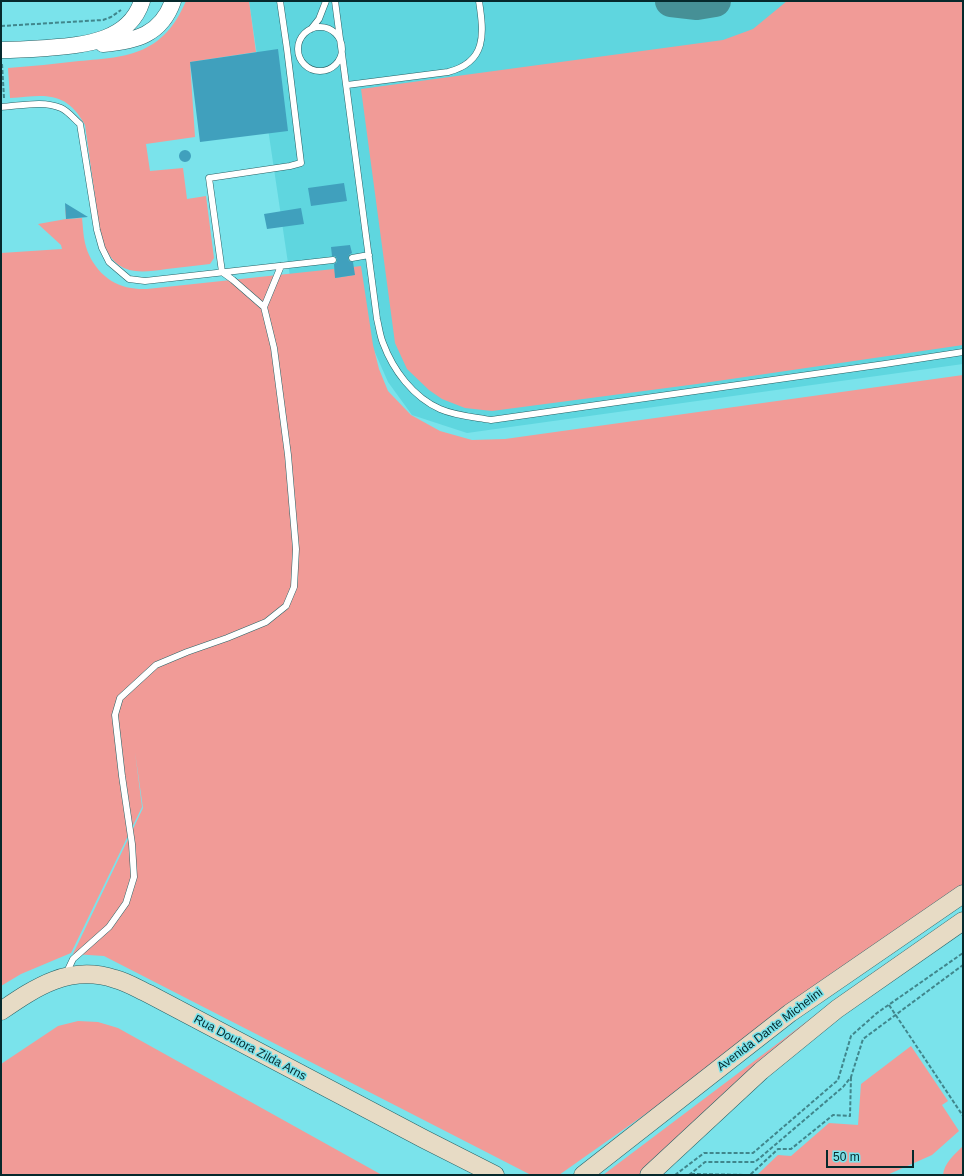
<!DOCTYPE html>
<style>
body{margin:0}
#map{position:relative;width:964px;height:1176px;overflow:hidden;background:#7ae3eb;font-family:Helvetica,sans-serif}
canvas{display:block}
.frame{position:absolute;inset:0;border:2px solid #06292c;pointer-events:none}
.scale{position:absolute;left:826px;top:1150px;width:88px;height:18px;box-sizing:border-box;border:2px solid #06292c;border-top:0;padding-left:5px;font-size:12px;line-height:14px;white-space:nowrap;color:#06292c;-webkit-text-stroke:3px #7ae3eb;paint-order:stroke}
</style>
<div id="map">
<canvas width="964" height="1176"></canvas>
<div class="frame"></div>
<div class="scale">50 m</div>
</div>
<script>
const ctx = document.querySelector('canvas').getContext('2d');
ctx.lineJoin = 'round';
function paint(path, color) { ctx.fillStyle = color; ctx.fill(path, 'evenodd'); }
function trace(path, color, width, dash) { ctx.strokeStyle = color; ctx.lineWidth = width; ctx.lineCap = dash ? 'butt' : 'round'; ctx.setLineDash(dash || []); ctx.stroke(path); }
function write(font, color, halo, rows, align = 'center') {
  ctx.font = font + ' Helvetica,sans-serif'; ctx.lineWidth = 3; ctx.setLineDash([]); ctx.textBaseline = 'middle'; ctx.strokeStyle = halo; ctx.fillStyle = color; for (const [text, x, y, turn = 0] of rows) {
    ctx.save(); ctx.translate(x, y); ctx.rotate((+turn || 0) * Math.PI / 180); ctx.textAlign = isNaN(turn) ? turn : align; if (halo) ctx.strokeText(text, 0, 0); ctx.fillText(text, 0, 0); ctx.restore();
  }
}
const built = new Path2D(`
 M249 1H963V364L467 433 412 415 388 382 373 348 292 290Z`);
const green = new Path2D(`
 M186 1H249L256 52 190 62 195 137 146 144 150 171 183 168 187 199 206 196 214 258 210 264C196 266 181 267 167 269 133 274 116 274 101 240L85 125C66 90 45 95 10 98L8 68C32 66 55 64 79 61 130 57 163 54 186 1Z
 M787 1H963V345L697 384 492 411 465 408 442 399 429 390 407 369 395 343 361 89 723 40 753 29Z
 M65 203 67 219 82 218C83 226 83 235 85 243 90 265 108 285 131 288 136 289 142 289 147 289L334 269 336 278 354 275 353 267 361 266 373 345 379 369 388 391 411 415 440 431 472 440 505 439 963 375V890L559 1175H531L104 956 73 954 143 808 135 752 142 807 71 953 21 974 1 986V253L62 249 61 245 38 224 66 219Z
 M878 969 880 974 642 1175H603L818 1013Z
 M78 1021 98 1022 118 1028 382 1175H1V1064L58 1026Z
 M911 1046 948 1101 942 1105 959 1131 932 1155 887 1175H757L778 1155 791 1156 829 1123 858 1125 861 1084Z
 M963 1146V1175H943C944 1163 955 1154 963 1146Z`);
const taxiway = new Path2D(`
 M671 1 697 4 715 1`);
const building = new Path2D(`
 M278 49 288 131 200 142 190 62Z
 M179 156a6 6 0 1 1 12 0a6 6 0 1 1-12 0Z
 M344 183 347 201 311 206 308 188Z
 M65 203 88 217 66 219Z
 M301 208 304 224 267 229 264 214Z
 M350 245 352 253 349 255 348 258 349 261 353 262 355 275 335 278 334 264 337 262V259L335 256H332L331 247Z`);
const path = new Path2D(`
 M1 26 103 20 111 17 121 10
 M2 64 4 98
 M889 1005 963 1116
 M691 1174 750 1175 778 1149H791L833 1115 850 1116 851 1077
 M675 1175 704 1153H753L838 1080 851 1036 877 1013 963 953
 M689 1175 705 1162H755L843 1087 851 1077 863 1039 963 965`);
const service = new Path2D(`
 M335 1 377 319C379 327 380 336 383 343 393 370 413 397 440 409 456 416 474 417 491 420L885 364 963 352
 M298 49a22 22 0 1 1 44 0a22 22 0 1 1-44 0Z
 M311 29 319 19 326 1
 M347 85 448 72C487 62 484 34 479 1
 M1 107C20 106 43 100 61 108 68 111 74 119 80 124L97 230 102 248 109 262 129 279 145 281 333 260
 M352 258 369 255
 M264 307 281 266
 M66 974 73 959 109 927 126 903 134 877 132 844 122 776 115 715 120 698 156 665 187 652 227 638 266 622 286 606 294 587 296 549 288 455 274 348 264 307 233 280 222 272 209 178 290 166 301 163 287 49 280 1`);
const tertiary = new Path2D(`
 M103 44C136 41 161 35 173 1
 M1 50C16 50 32 49 47 48 83 45 129 42 142 1`);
const secondary = new Path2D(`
 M1 1011C36 987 70 964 115 979 127 982 138 989 149 994L424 1139 495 1175
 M583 1175 790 1013 963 894
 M649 1175 761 1071 837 1009 963 921`);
const streetNames = [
 ["Avenida Dante Michelini",770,1030,-37],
 ["Rua Doutora Zilda Arns",250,1048,28]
];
paint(built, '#5fd6df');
paint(green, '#f19b97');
trace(taxiway, '#469096', 32);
paint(building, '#40a0bd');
trace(service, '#286165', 7);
trace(tertiary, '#286165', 17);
trace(secondary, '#286165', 19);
trace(path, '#40868c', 2, [4, 2]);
trace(service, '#fff', 6);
trace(tertiary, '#fff', 16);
trace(secondary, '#e7dbc5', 18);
write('12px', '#06292c', '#7ae3eb', streetNames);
</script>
